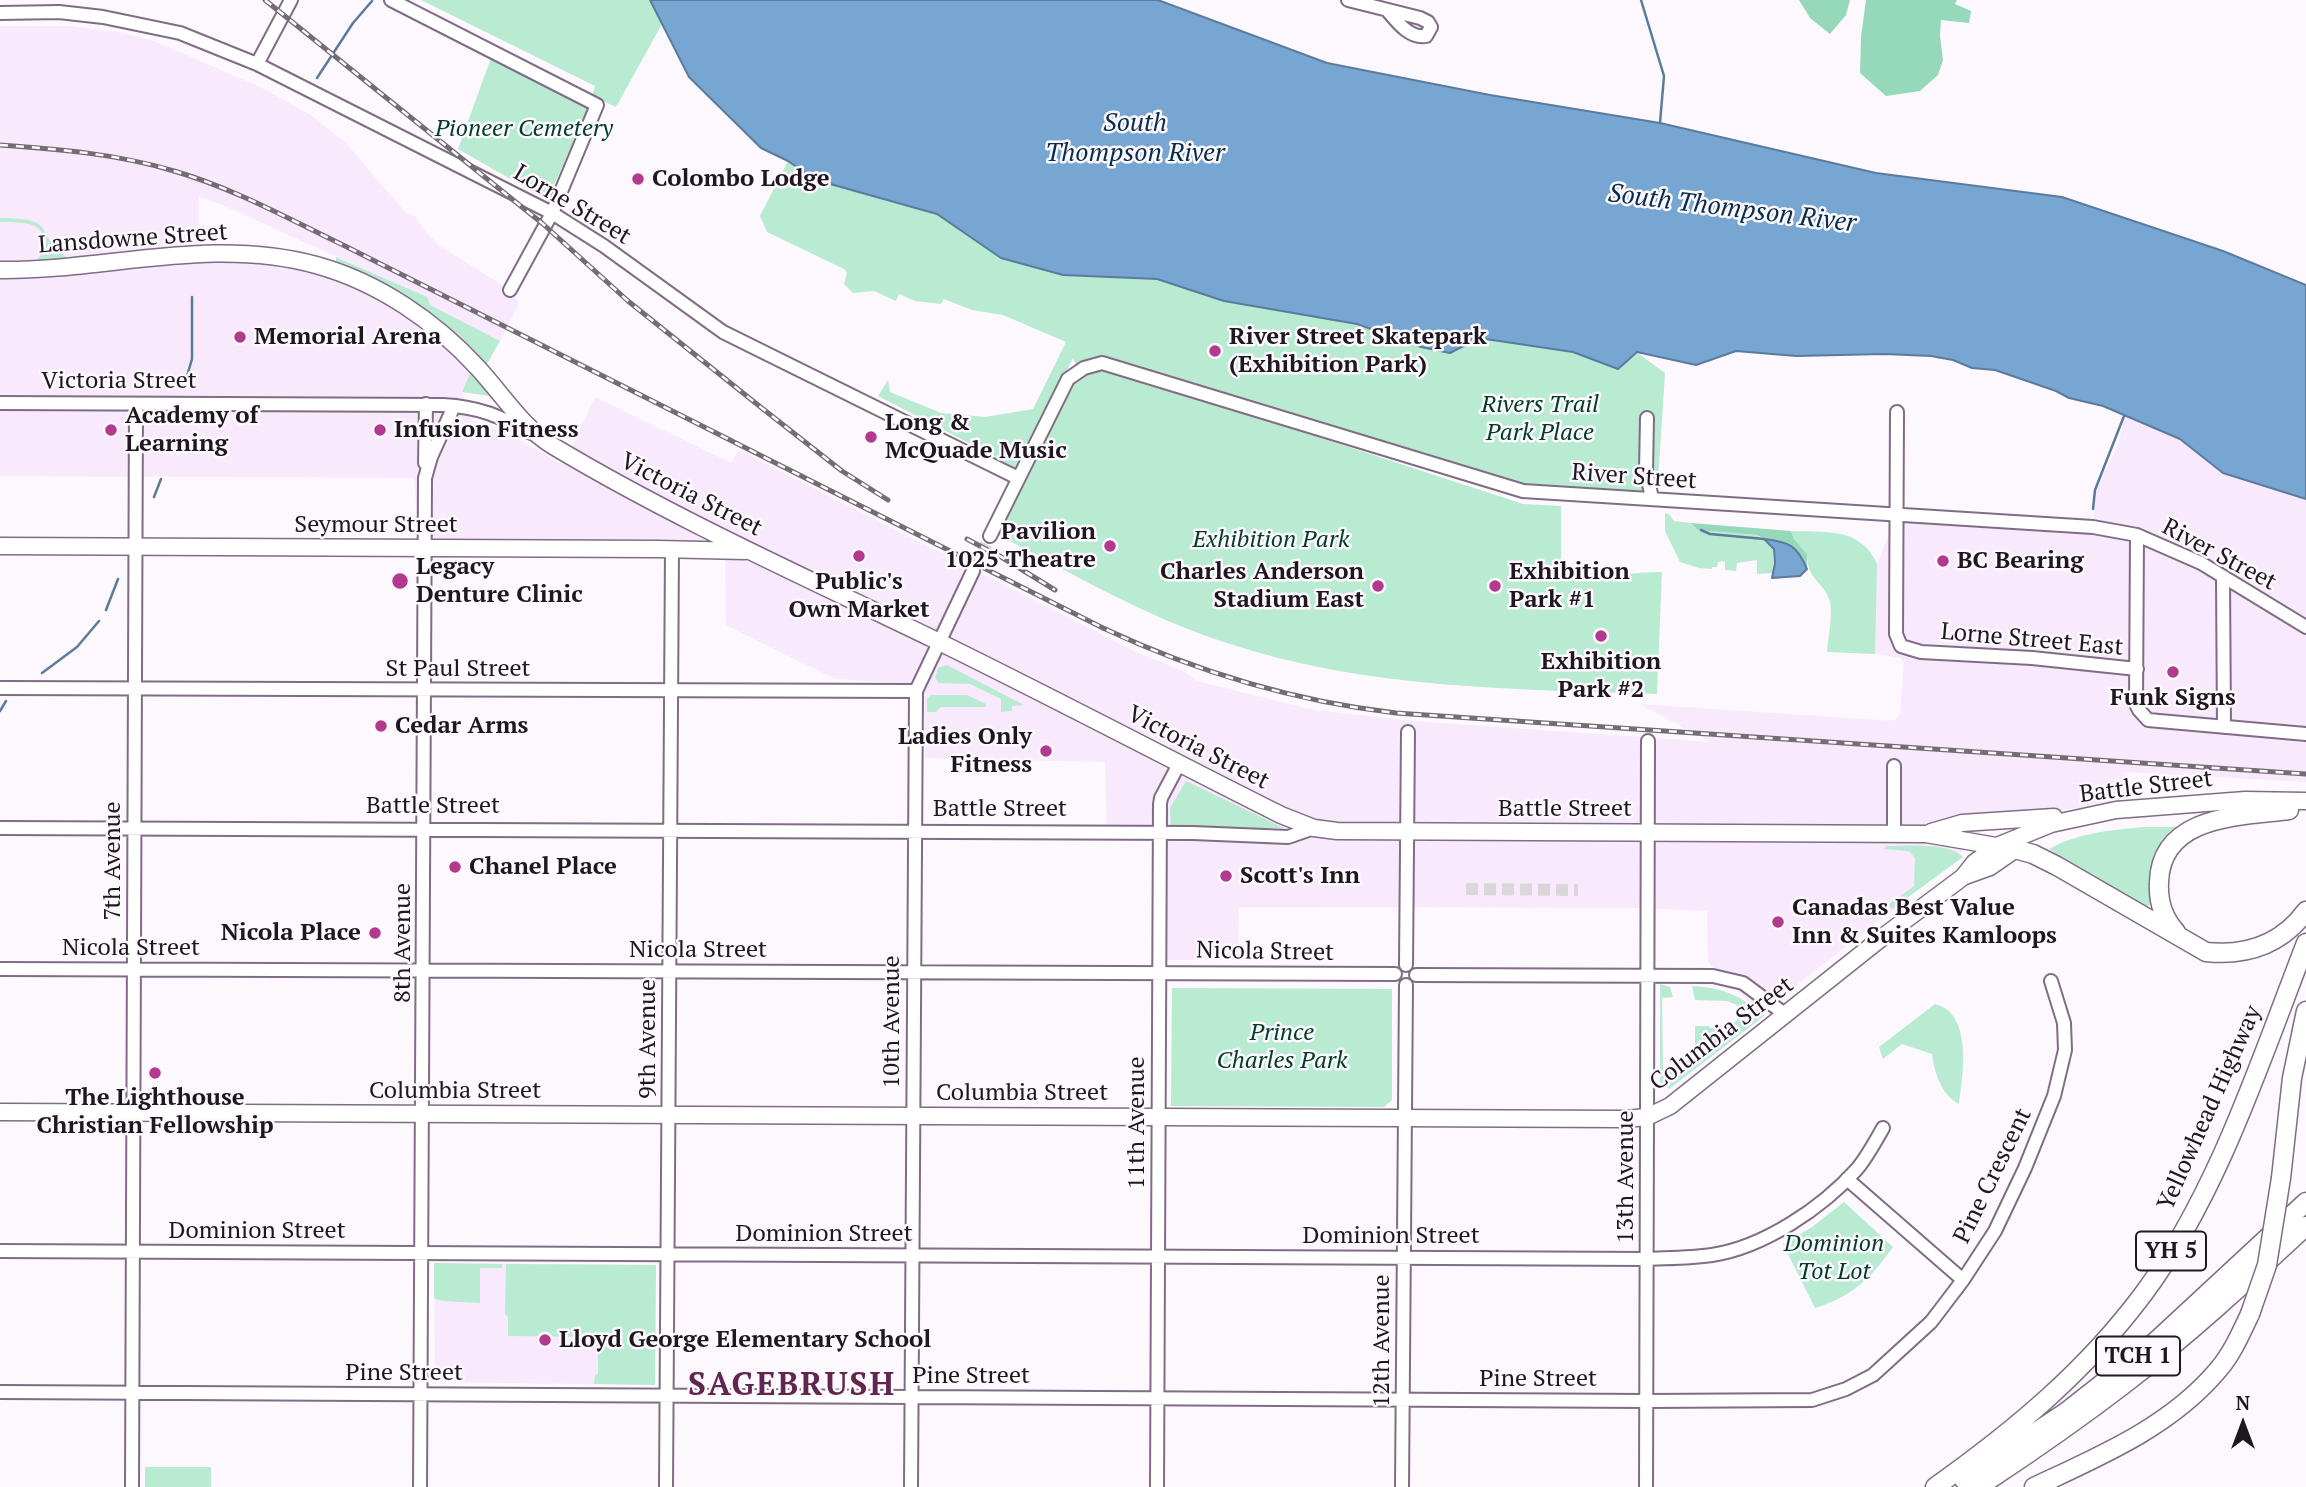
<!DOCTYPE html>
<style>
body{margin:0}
#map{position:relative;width:2306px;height:1487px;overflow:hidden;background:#fcf8fd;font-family:"PT Serif",serif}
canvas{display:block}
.north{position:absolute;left:2208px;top:1389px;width:70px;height:70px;-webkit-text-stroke:5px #fcf8fd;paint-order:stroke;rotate:0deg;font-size:19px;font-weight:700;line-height:28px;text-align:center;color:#1f1720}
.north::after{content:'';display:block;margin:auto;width:24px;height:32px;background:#1f1720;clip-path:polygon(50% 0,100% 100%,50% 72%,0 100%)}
</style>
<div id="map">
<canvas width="2306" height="1487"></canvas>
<div class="north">N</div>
</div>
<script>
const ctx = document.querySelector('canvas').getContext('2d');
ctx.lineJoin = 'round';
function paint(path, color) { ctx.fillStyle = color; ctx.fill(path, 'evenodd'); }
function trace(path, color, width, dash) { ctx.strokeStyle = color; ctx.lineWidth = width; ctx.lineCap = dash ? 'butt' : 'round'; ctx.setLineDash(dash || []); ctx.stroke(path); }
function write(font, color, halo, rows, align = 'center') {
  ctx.font = font + ' "PT Serif",serif'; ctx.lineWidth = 5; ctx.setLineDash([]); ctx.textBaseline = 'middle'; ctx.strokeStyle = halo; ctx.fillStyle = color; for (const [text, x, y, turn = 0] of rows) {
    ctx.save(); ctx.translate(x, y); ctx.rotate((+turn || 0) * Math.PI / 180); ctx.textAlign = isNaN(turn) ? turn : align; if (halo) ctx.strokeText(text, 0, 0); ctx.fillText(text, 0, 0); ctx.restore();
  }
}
const built = new Path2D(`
 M0 26H71L118 32 154 41 260 87 311 115 345 142 406 213 415 216 426 232 440 246 510 290 519 303 500 341 429 305 426 297 220 204 199 197V253L259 260 312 271 368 294 420 325 471 371 462 392 472 421 510 434 563 465 595 397 731 463 739 450 1136 652 1183 671 1197 681 1314 710 1414 721 1711 742 1639 704 1894 721 1900 714 1904 663 1900 658 1875 654V623L1877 564 1897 515 2093 527 2095 490 2119 444 2124 416 2180 439 2223 473 2306 499V782L2125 772 2126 799 2088 807 1995 817 1963 850 1891 912 1782 996 1764 1016 1708 962 1707 911 1639 908 1239 907 1238 960H1163L1162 841 1107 840 1105 762 925 758 924 684 835 679 726 625 725 558 420 554 414 478 0 476Z
 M434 1263 656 1265 655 1385 435 1382Z`);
const green = new Path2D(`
 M421 0H650L662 24 616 107 592 96 595 86Z
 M492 55 589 108 547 200 458 149Z
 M788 161 816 180 937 214 1001 258 1062 275 1157 279 1224 301 1357 324 1421 347 1450 353 1479 338 1573 352 1618 369 1636 352 1665 373 1657 495 1524 488 1102 360 1077 368 1073 358 1017 470 996 457 878 396 888 380 890 392 941 413 985 417 1033 409 1066 342 1003 315 972 310 944 299 941 304 915 301 899 294 896 301 874 291 853 293 844 284 847 273 844 269 767 232 760 216Z
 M0 218C61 218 32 234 69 259L39 262 38 259 44 250 46 241C40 219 19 223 0 222Z
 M83 240 95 242 104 249 79 252 65 246Z
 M336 257 427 297 430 305 500 341 487 364 442 325 336 265Z
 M1104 367 1523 504 1561 506V563C1570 567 1579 571 1588 573 1613 578 1637 571 1662 572L1657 694C1513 689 1365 689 1227 643 1146 617 1073 574 998 535L1071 380Z
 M471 371 493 391 490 396 462 392Z
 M1665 513 1669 514 1674 521 1691 523 1698 530 1757 535 1774 549 1773 573 1757 574V560L1737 563 1736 571 1725 570V561L1718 562 1717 567H1712V569L1699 568 1680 562 1665 531Z
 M1791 531C1825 532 1861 527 1877 564L1875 654 1827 652C1828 637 1833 617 1830 602 1824 580 1807 582 1807 554L1794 539Z
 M947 665 1024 705 1012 706V711L1001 712V699L970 684 939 683 935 678 938 668Z
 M931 695H967L986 704V707H941L936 712H927V699Z
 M1186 781 1284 828H1171L1170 808Z
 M2144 827H2176C2146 860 2152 862 2152 904L2143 908 2049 849C2078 833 2111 830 2144 827Z
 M1886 846C1906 846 1949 842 1963 857L1892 909 1889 904 1914 886 1915 858 1909 851 1884 849Z
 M1660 984 1670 987 1673 997 1662 998 1663 1069H1675L1695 1054V1026H1709V1028L1729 1026 1737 1020V1005L1727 1001 1695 1000 1692 986C1724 988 1740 995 1764 1016L1669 1089 1660 1082Z
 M1172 988 1392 989V1100L1384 1107 1171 1106Z
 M1935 1004C1973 1013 1963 1076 1959 1104 1942 1096 1934 1072 1932 1054L1902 1044 1883 1059 1879 1047Z
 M1844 1202 1893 1247C1870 1279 1853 1296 1815 1308L1783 1244 1812 1227Z
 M434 1263 502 1264V1268H480V1303L442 1301 434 1298Z
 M506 1264 656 1265 655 1385 594 1384 595 1375 598 1374V1352L595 1351V1337L508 1336V1317L505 1314Z
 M145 1467H211V1487H145Z`);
const forest = new Path2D(`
 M1799 0H1850L1846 15 1830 34 1810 18Z
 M1866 0H1957L1955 4 1971 11 1969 23 1941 20 1940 36 1943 60 1938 75 1920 91 1886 96 1860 73 1861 37Z
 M1691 523 1791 531 1794 539 1807 554V569C1791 532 1783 550 1757 535L1698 530Z`);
const water = new Path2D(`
 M650 0H1158L1327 63 1490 95 1660 123 1876 173 2062 197 2223 251 2306 285V499L2223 473 2180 439 2103 406 2069 398 2056 391 2027 381 1995 370 1972 368 1953 360 1931 356 1884 354 1796 356 1736 351 1696 365 1637 352 1618 369 1573 352 1479 338 1450 353 1421 347 1357 324 1224 301 1157 279 1063 275 1001 258 937 214 816 180 788 161 761 148 689 77Z
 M1764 539C1789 542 1797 545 1807 569L1800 576 1772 578 1775 563 1774 549Z`);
const stream = new Path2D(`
 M1641 0 1664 76 1660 123
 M317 78 353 23 372 1
 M187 376 192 359V297
 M154 497 161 479
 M2093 509 2095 490 2124 416
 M1701 530 1710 534 1764 539
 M106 610 118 579
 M42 673 77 647 99 621
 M0 711 6 701`);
const minorTunnel = new Path2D(`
 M973 571 990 536
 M1466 889 1578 890`);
const minor = new Path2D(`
 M391 0 597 105 552 213 510 290
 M1348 0 1420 18 1428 22 1431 27 1426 36C1410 39 1397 22 1387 10
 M0 13 59 12 103 17 180 33 257 64 552 213 604 246 723 332 1018 478
 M257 64 291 0
 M0 403 443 405C480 407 499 416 531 433
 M1897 412 1896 634 1901 646 1921 652 2032 658 2137 669
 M1647 418 1646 471 1652 498
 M425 463 426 404
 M2137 535 2136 704 2139 710 2148 720 2306 734
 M990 536 1068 379 1084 368 1102 363 1523 491 2093 527 2137 535 2201 563 2306 627
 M2223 577 2224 727
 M0 688 916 691
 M0 828 1193 833 1288 837 1314 828
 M1894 833V766
 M1406 965 1408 732
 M0 969 1395 974
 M1416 975 1713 976 1743 983 1786 1015
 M1847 1179 1963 1280
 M0 1251 1647 1259C1668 1258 1691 1258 1712 1255 1764 1247 1822 1208 1857 1169 1867 1157 1875 1142 1883 1128
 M0 1392 1647 1401 1812 1400 1846 1389 1873 1375 1931 1322 1963 1280 1995 1231 2025 1168 2054 1096 2065 1050 2064 1023 2051 981
 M132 1487 136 404
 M420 1487 425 478 431 457 454 406
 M666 1487 672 549
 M911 1487 916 691 973 571
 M1157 1487 1160 804 1161 798 1179 764
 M1402 1487 1406 985
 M1646 1487 1648 741`);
const major = new Path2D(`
 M0 270C106 271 211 236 316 265 378 282 435 321 478 368 502 394 523 428 553 446 675 519 805 577 933 639 1050 696 1165 757 1281 815L1314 828 1337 831 1926 834 2002 847
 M0 546 658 549 745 551
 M1931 832 1962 823 2054 817
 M1965 876 1990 867 2019 847
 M0 1112 1625 1119 1647 1117 1670 1106 1884 936 1963 877 1974 863 1997 846 2051 824 2116 810 2245 800 2306 801`);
const highway = new Path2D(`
 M2015 849 2033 854 2057 866 2206 952C2246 956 2281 945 2306 911
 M2176 932C2163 918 2158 900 2159 882 2161 815 2241 816 2289 810
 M2281 1178 2292 1078 2306 1011
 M1964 1480 2066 1412 2155 1342 2306 1202
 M1935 1487C2014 1431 2086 1371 2144 1293 2218 1193 2261 1059 2306 943
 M1978 1487C2027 1455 2076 1421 2123 1385 2187 1336 2247 1281 2306 1226
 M2034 1487C2100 1456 2170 1427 2218 1370 2232 1354 2241 1333 2250 1314`);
const rail = new Path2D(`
 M265 0 543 224 628 301 763 409 842 471 888 500
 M0 145C58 149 118 154 174 171 233 188 289 219 345 246L1103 628C1197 672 1293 701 1396 713L2306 774
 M967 539 995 554
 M998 555 1055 590`);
const highwayBridge = new Path2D(`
 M2250 1314 2267 1265 2281 1178`);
const markers = [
 [638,179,7,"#b13a8f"],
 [240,337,7,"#b13a8f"],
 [1215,351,7,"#b13a8f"],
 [111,430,7,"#b13a8f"],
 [380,430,7,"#b13a8f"],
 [871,437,7,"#b13a8f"],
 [1110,546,7,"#b13a8f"],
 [859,556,7,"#b13a8f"],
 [1943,561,7,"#b13a8f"],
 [400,581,9,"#b13a8f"],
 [1378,586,7,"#b13a8f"],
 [1495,586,7,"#b13a8f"],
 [1601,636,7,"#b13a8f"],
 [2173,672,7,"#b13a8f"],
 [381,726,7,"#b13a8f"],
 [1046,751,7,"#b13a8f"],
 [455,867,7,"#b13a8f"],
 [1226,876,7,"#b13a8f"],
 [1778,922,7,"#b13a8f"],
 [375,933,7,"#b13a8f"],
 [155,1073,7,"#b13a8f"],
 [545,1340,7,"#b13a8f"]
];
const shields = [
 [2171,1251,70],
 [2138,1356,84]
];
const shieldNames = [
 ["YH 5",2171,1251],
 ["TCH 1",2138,1356]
];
const parkNames = [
 ["Pioneer Cemetery",524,129],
 ["Rivers Trail",1540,405],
 ["Park Place",1540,433],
 ["Exhibition Park",1271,540],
 ["Prince",1282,1033],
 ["Charles Park",1282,1061],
 ["Dominion",1834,1244],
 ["Tot Lot",1834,1272]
];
const poiNames = [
 ["Colombo Lodge",652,179],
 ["Memorial Arena",254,337],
 ["River Street Skatepark",1229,337],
 ["(Exhibition Park)",1229,365],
 ["Academy of",125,416],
 ["Learning",125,444],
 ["Long &",885,423],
 ["McQuade Music",885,451],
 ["Infusion Fitness",394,430],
 ["Pavilion",1096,532,"right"],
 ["1025 Theatre",1096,560,"right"],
 ["BC Bearing",1957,561],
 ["Legacy",416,567],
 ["Denture Clinic",416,595],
 ["Charles Anderson",1364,572,"right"],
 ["Stadium East",1364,600,"right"],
 ["Exhibition",1509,572],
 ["Park #1",1509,600],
 ["Public's",859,582,"center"],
 ["Own Market",859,610,"center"],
 ["Exhibition",1601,662,"center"],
 ["Park #2",1601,690,"center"],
 ["Funk Signs",2173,698,"center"],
 ["Cedar Arms",395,726],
 ["Ladies Only",1032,737,"right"],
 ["Fitness",1032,765,"right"],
 ["Chanel Place",469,867],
 ["Scott's Inn",1240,876],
 ["Canadas Best Value",1792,908],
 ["Inn & Suites Kamloops",1792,936],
 ["Nicola Place",361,933,"right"],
 ["The Lighthouse",155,1098,"center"],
 ["Christian Fellowship",155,1126,"center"],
 ["Lloyd George Elementary School",559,1340]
];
const streetNames = [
 ["Lorne Street",572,205,31],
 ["Lansdowne Street",133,239,-4],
 ["Victoria Street",119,381],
 ["River Street",1634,477,4],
 ["Victoria Street",691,495,27],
 ["Seymour Street",376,525],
 ["River Street",2219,555,28],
 ["Lorne Street East",2032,640,5],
 ["St Paul Street",458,669],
 ["Victoria Street",1198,748,27],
 ["Battle Street",2146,787,-7],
 ["Battle Street",433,806],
 ["Battle Street",1000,809],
 ["Battle Street",1565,809],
 ["7th Avenue",113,861,-90],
 ["8th Avenue",403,943,-90],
 ["Nicola Street",131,948],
 ["Nicola Street",698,950],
 ["Nicola Street",1265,952,1],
 ["10th Avenue",892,1022,-90],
 ["Columbia Street",1722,1034,-37],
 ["9th Avenue",648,1039,-90],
 ["Columbia Street",455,1091],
 ["Columbia Street",1022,1093],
 ["Yellowhead Highway",2210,1108,-66],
 ["11th Avenue",1137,1123,-90],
 ["Pine Crescent",1993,1176,-64],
 ["13th Avenue",1626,1177,-90],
 ["Dominion Street",257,1231],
 ["Dominion Street",824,1234],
 ["Dominion Street",1391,1236],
 ["12th Avenue",1382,1341,-90],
 ["Pine Street",404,1373],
 ["Pine Street",971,1376],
 ["Pine Street",1538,1379]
];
const waterNames = [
 ["South",1135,124],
 ["Thompson River",1135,154],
 ["South Thompson River",1732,209,7]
];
const districtNames = [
 ["SAGEBRUSH",792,1386]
];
paint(built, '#f9e9fd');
paint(green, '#b9ead2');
paint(forest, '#95d9ba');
paint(water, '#76a6d1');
trace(water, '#5c7b9c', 2);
trace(stream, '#5c7b9c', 2.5);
trace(minorTunnel, '#dbd6dc', 12, [12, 6]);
trace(minor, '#806d85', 16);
trace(major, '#806d85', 19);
trace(highway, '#806d85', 21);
trace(minor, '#fff', 12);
trace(major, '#fff', 16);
trace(highway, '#fff', 18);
trace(rail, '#736c74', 5);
trace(rail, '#fcf8fd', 2.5, [8]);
trace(highwayBridge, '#806d85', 21, []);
trace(highwayBridge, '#fff', 18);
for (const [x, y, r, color] of markers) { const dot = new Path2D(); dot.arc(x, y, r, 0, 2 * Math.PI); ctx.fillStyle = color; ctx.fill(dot); trace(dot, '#fcf8fd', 2.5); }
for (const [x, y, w] of shields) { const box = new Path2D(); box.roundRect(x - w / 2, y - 19.5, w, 39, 5); ctx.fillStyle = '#fcf8fd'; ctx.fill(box); trace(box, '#1f1720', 2); }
write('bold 23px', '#1f1720', null, shieldNames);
write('italic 24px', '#013d29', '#fcf8fd', parkNames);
write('bold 24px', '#1f1720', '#fcf8fd', poiNames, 'left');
write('24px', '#1f1720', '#fcf8fd', streetNames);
write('italic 26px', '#082e4b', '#fcf8fd', waterNames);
ctx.letterSpacing = '2px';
write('bold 32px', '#60264e', '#fcf8fd', districtNames);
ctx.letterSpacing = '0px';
</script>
